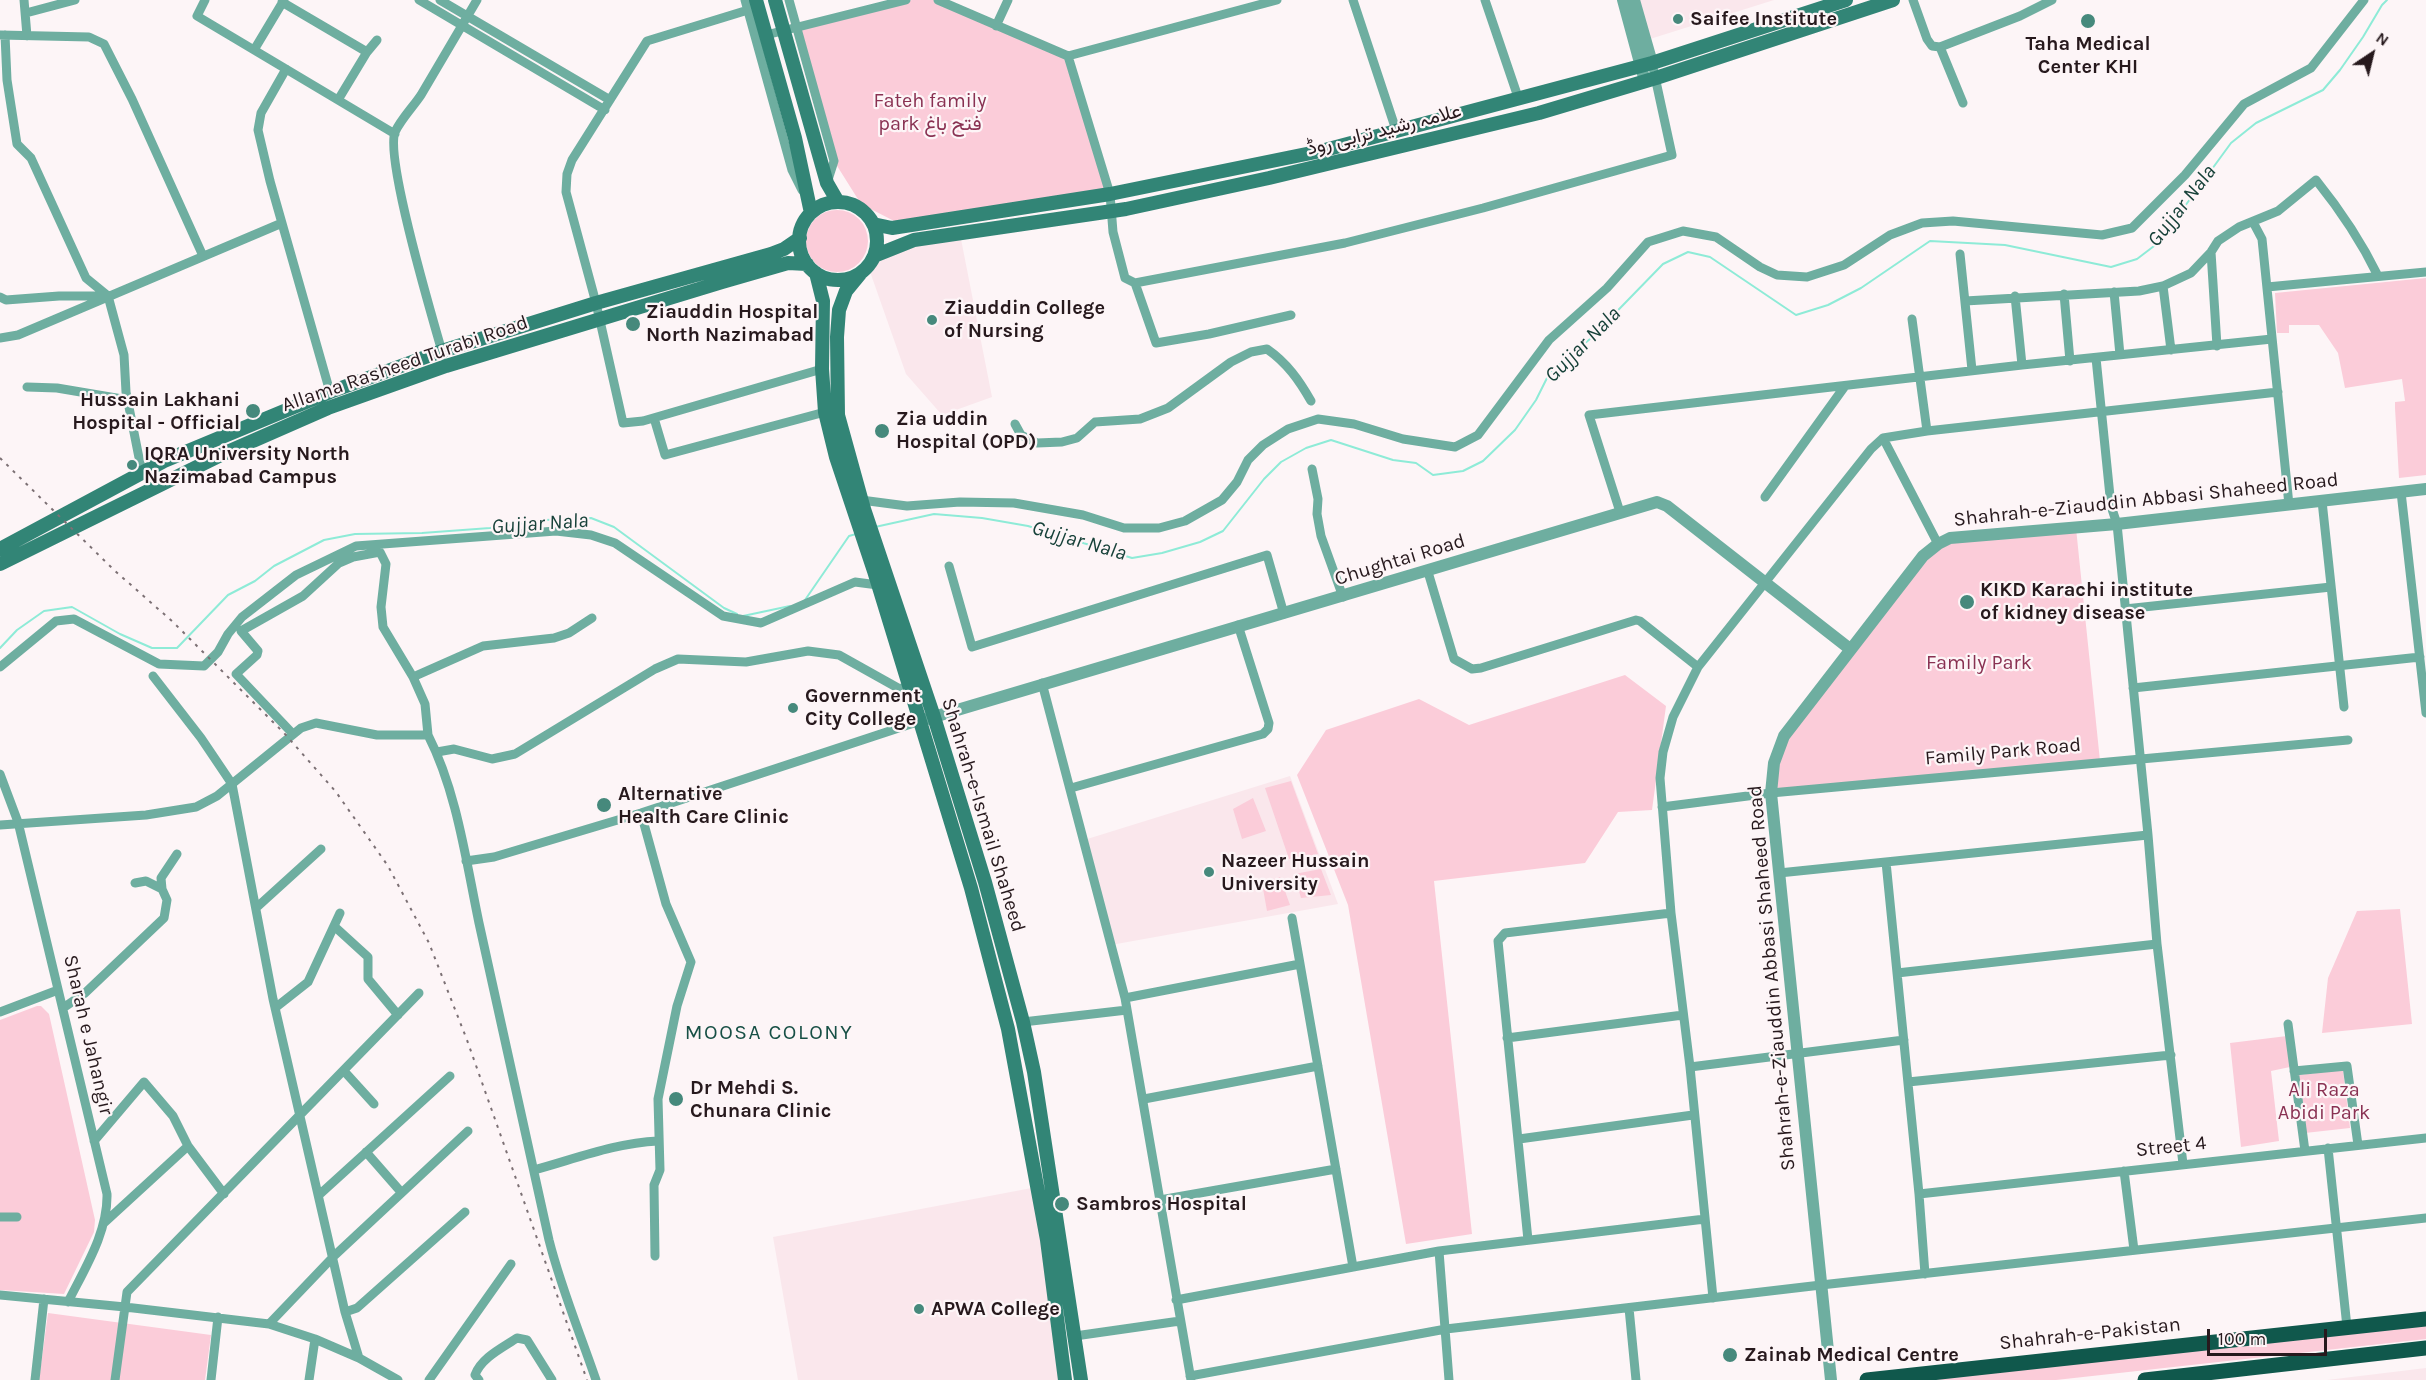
<!DOCTYPE html>
<meta charset="utf-8">
<style>
body{margin:0}
#map{position:relative;width:2426px;height:1380px;overflow:hidden;background:#fdf5f7;font-family:Karla,sans-serif}
canvas{display:block}
.north{position:absolute;left:2342px;top:24px;width:60px;height:60px;-webkit-text-stroke:4px #fdf5f7;paint-order:stroke;rotate:35deg;font-size:16px;font-weight:700;line-height:24px;text-align:center;color:#27191d}
.north::after{content:'';display:block;margin:auto;width:21px;height:27px;background:#27191d;clip-path:polygon(50% 0,100% 100%,50% 72%,0 100%)}
.scale{position:absolute;left:2207px;top:1329px;width:120px;height:27px;box-sizing:border-box;border:3px solid #27191d;border-top:0;padding-left:8px;font-size:18px;line-height:21px;white-space:nowrap;color:#27191d;-webkit-text-stroke:4px #fdf5f7;paint-order:stroke}
</style>
<div id="map">
<canvas width="2426" height="1380"></canvas>
<div class="north">N</div>
<div class="scale">100 m</div>
</div>
<script>
const ctx = document.querySelector('canvas').getContext('2d');
ctx.lineJoin = 'round';
function paint(path, color) { ctx.fillStyle = color; ctx.fill(path, 'evenodd'); }
function trace(path, color, width, dash) { ctx.strokeStyle = color; ctx.lineWidth = width; ctx.lineCap = dash ? 'butt' : 'round'; ctx.setLineDash(dash || []); ctx.stroke(path); }
function write(font, color, halo, rows, align = 'center') {
  ctx.font = font + ' Karla,Vazirmatn,sans-serif'; ctx.lineWidth = 4.5; ctx.setLineDash([]); ctx.textBaseline = 'middle'; ctx.strokeStyle = halo; ctx.fillStyle = color; for (const [text, x, y, turn = 0] of rows) {
    ctx.save(); ctx.translate(x, y); ctx.rotate((+turn || 0) * Math.PI / 180); ctx.textAlign = isNaN(turn) ? turn : align; if (halo) ctx.strokeText(text, 0, 0); ctx.fillText(text, 0, 0); ctx.restore();
  }
}
const built = new Path2D(`
 M1639 0H1774L1650 39Z
 M960 234 992 397 942 415 906 374 868 266 874 256Z
 M1290 776 1338 904 1111 945 1084 840Z
 M1037 1187 1063 1380H798L773 1237Z
 M2426 1368V1380H2327Z`);
const green = new Path2D(`
 M912 0H936L1070 59 1110 194 898 223 861 204 834 161 797 26Z
 M806 241a31 31 0 1 1 62 0a31 31 0 1 1-62 0Z
 M2426 278V475L2399 478 2395 408V402L2405 401 2402 379 2345 388 2338 353 2319 325H2289V333H2277L2275 293Z
 M2076 528 2100 761 1771 793 1784 736 1938 544Z
 M1625 675 1666 706 1652 810 1618 812 1585 863 1434 881 1472 1234 1406 1244 1348 905 1297 775 1326 730 1419 699 1469 725Z
 M1291 781 1318 854 1289 859 1265 788Z
 M1253 798 1266 831 1242 839 1233 809Z
 M1321 869 1331 895 1301 898 1294 874Z
 M1280 877 1290 905 1267 911 1262 883Z
 M2400 909 2412 1024 2322 1033 2328 978 2357 911Z
 M37 1006H41L49 1014 95 1220 94 1232 64 1294 0 1290V1020Z
 M2287 1036 2290 1067 2271 1071 2279 1141 2241 1147 2230 1043Z
 M2343 1070 2350 1128 2305 1133 2298 1075Z
 M48 1313 211 1335 205 1380H39Z
 M2426 1325V1339L2056 1380H1920Z`);
const stream = new Path2D(`
 M875 527 934 514 982 518 1028 526 1132 558 1162 553 1200 542 1223 531 1264 479 1281 462 1306 448 1331 440 1393 460 1416 463 1433 475 1463 471 1483 461 1515 430 1536 400 1550 372 1590 339 1663 264 1688 252 1710 257 1796 315 1828 305 1861 288 1930 241 2005 245 2111 267 2137 259 2158 243 2231 143 2256 123 2323 90 2340 70 2363 37 2382 5 2387 0
 M805 600 849 536 856 534
 M743 616 790 606
 M0 648 17 630 44 611 72 607 120 634 152 648H177L228 595 255 581 274 566 324 540 355 534 422 533 490 528 545 520 591 518 614 527 724 608 737 614`);
const minor = new Path2D(`
 M24 0 27 36
 M205 0 197 16 395 134
 M419 0 605 110
 M440 0 610 100
 M745 0 792 170 802 190
 M789 0 834 161 827 183
 M938 0 1068 56 1277 0
 M1353 0 1397 133
 M1485 0 1519 100
 M1913 0 1927 39 1932 46 1940 47 2020 16 2052 0
 M282 2 367 52
 M748 10 647 41 572 160 567 174 566 192 596 303 623 423 643 421 822 369
 M26 13 75 0
 M996 26 1008 0
 M0 35 89 37 104 44 132 99 203 256
 M5 35 7 80 17 144 31 158 86 278 108 296 124 355 126 392 142 473
 M766 35 906 0
 M1940 47 1963 103
 M254 50 284 0
 M1068 56 1110 194 1113 232 1125 278 1135 283 1156 343 1209 334 1291 315
 M286 69 261 113 258 130 270 181 330 392
 M338 100 367 52 377 40
 M2253 222 2262 239 2289 505
 M2211 252 2217 346
 M1960 254 1972 370
 M1135 283 1345 243 1483 208 1672 155 1652 63
 M2163 286 2171 350
 M2267 287 2426 272
 M2114 292 2120 355
 M2064 294 2070 361
 M2015 296 2022 365
 M0 297 6 300 59 296H102
 M1965 301 2139 291 2163 286 2191 273 2211 252 2218 241 2239 227 2278 211 2316 180C2341 211 2361 241 2378 276
 M1912 319 1927 431
 M0 338 18 335 282 223
 M443 355C433 320 385 159 395 132 401 119 413 107 421 95 440 63 458 32 477 0
 M2096 358 2111 506 2117 524 2148 835 2157 944 2183 1164
 M27 387 57 388 128 400
 M654 418 665 455 825 412
 M1015 424 1021 435 1037 443 1062 442 1077 438 1095 422 1140 419 1168 408 1231 362 1251 352 1267 349C1287 363 1299 380 1311 401
 M1883 438 1938 544
 M1312 469 1318 499 1317 514 1321 536 1343 597
 M2401 492 2426 713
 M1765 497 1845 386
 M861 500 907 506 960 502 1014 503 1083 515 1124 528H1159L1185 521 1222 500 1237 482 1248 460 1263 445 1288 429 1318 419 1354 424 1403 439 1455 447 1478 435 1549 340 1607 288 1648 242 1683 231 1716 237 1760 267 1777 275 1807 277 1844 265 1890 235 1922 223 1953 221 2102 235 2132 228 2185 175 2244 104 2311 68 2364 0
 M2322 501 2344 707
 M1620 512 1589 415 2022 365 2272 339
 M949 566 972 647 1267 555 1284 614
 M1428 572 1454 659 1472 669 1481 668 1636 620 1640 621 1698 667
 M2125 609 2331 587
 M0 667 56 621 74 619 159 664 204 666 218 652 228 634 242 617 296 575 356 546 556 531 591 535 615 543 723 616 761 623 855 582 878 585
 M153 676 201 738 232 784 273 999 345 1312
 M413 677 483 646 554 638 569 633 592 618
 M1042 683 1125 998 1191 1380
 M2133 688 2420 657
 M293 734 236 674 257 655 258 651 241 631 303 596 339 563 353 557 380 552 386 564 381 607 383 627 413 677 425 704 428 735
 M437 752 454 749 492 759 515 754 655 669 678 659 746 662 808 651 839 655 898 688 909 689
 M0 774 18 822 107 1194C108 1232 85 1268 68 1302
 M1071 788 1263 734 1268 729 1269 723 1238 625
 M1662 807 1771 793 2348 740
 M641 813 666 904 691 962 677 1006 658 1099 660 1170 654 1185 655 1256
 M0 825 146 815 196 807 217 796 301 728 316 723 377 735H428C457 792 466 861 479 923 502 1029 526 1134 549 1240 561 1288 580 1333 596 1380
 M466 861 494 857 641 813 920 721
 M1886 862 1919 1194 1925 1274
 M1779 873 2148 835
 M135 883 146 881 162 889
 M256 908 321 849
 M1292 918 1353 1267
 M334 926 368 957V979L398 1015
 M1897 973 2157 944
 M1125 998 1300 964
 M63 1008 85 993 164 918 167 900 162 889 161 878 177 854
 M275 1008 308 982 340 913
 M0 1012 58 990
 M1023 1022 1127 1010
 M2288 1024 2305 1151
 M1507 1038 1683 1015
 M1690 1067 1904 1040
 M344 1071 374 1104
 M2294 1071 2347 1066 2358 1145
 M1908 1082 2171 1055
 M1144 1099 1318 1066
 M1519 1139 1693 1115
 M94 1141 144 1082 173 1116 188 1146 224 1194
 M2328 1148 2347 1327
 M366 1152 401 1192
 M534 1170C575 1159 615 1143 658 1141
 M2124 1171 2134 1250
 M1919 1194 2426 1138
 M319 1195 450 1076
 M1160 1200 1336 1169
 M0 1217H17
 M104 1223 188 1146
 M1528 1240 1498 941 1505 933 1671 913
 M1439 1251 1449 1380
 M0 1295 125 1307 269 1324 315 1339 359 1358 398 1380
 M1713 1298 1690 1067 1671 913 1660 778 1663 752 1673 717 1698 667 1871 449 1883 438 1927 431 2278 392
 M1176 1300 1439 1251 1705 1219
 M1629 1308 1636 1380
 M269 1324 334 1256 468 1131
 M1075 1336 1180 1321
 M359 1358 345 1312 357 1308 465 1212
 M1190 1376 1446 1329 1821 1285 2426 1218
 M35 1380 44 1299
 M115 1380 127 1292 419 993
 M211 1380 218 1317
 M309 1380 315 1339
 M429 1380 511 1264
 M479 1380 475 1375C481 1358 502 1348 517 1338L527 1340 552 1380`);
const tertiary = new Path2D(`
 M1623 0 1643 74
 M1634 0 1652 63
 M927 719 1657 502 1667 506 1850 649
 M1831 1380 1771 793 1774 763 1784 736 1923 556 1938 544 1950 538 2117 524 2426 489`);
const secondary = new Path2D(`
 M756 0 795 138 811 213
 M775 0 827 183 838 202
 M799 241a39 39 0 1 1 78 0a39 39 0 1 1-78 0Z
 M873 224 892 228 1110 194 1321 151 1652 63 1846 0
 M874 256 914 240 1126 209 1269 178 1539 113 1656 78 1893 0
 M816 273 823 301 822 369 825 412 836 457 874 571 945 803 971 888 1008 1029 1047 1240 1065 1380
 M860 274 846 291 839 310 837 337 838 415 864 509 934 717 985 882 1023 1022 1034 1072 1081 1380
 M0 549 164 461 330 392 442 351 596 303 771 254 784 249 800 238
 M0 564 223 454 328 408 446 366 722 282 788 263 807 264`);
const trunk = new Path2D(`
 M1867 1380 2426 1319
 M2145 1380 2426 1348`);
const rail = new Path2D(`
 M0 458 114 570 173 622 284 733 336 792 388 866 429 943 467 1040 587 1380`);
const markers = [
 [1678,19,6,"#46897c"],
 [2088,21,8,"#46897c"],
 [932,320,6,"#46897c"],
 [633,324,8,"#46897c"],
 [253,411,8,"#46897c"],
 [882,431,8,"#46897c"],
 [132,465,6,"#46897c"],
 [1967,602,8,"#46897c"],
 [793,708,6,"#46897c"],
 [604,805,8,"#46897c"],
 [1209,872,6,"#46897c"],
 [676,1099,8,"#46897c"],
 [1062,1204,8,"#46897c"],
 [919,1309,6,"#46897c"],
 [1730,1355,8,"#46897c"]
];
const poiNames = [
 ["Saifee Institute",1690,19],
 ["Taha Medical",2088,44,"center"],
 ["Center KHI",2088,67,"center"],
 ["Ziauddin College",944,308],
 ["of Nursing",944,331],
 ["Ziauddin Hospital",646,312],
 ["North Nazimabad",646,335],
 ["Hussain Lakhani",240,400,"right"],
 ["Hospital - Official",240,423,"right"],
 ["Zia uddin",896,419],
 ["Hospital (OPD)",896,442],
 ["IQRA University North",144,454],
 ["Nazimabad Campus",144,477],
 ["KIKD Karachi institute",1980,590],
 ["of kidney disease",1980,613],
 ["Government",805,696],
 ["City College",805,719],
 ["Alternative",618,794],
 ["Health Care Clinic",618,817],
 ["Nazeer Hussain",1221,861],
 ["University",1221,884],
 ["Dr Mehdi S.",690,1088],
 ["Chunara Clinic",690,1111],
 ["Sambros Hospital",1076,1204],
 ["APWA College",931,1309],
 ["Zainab Medical Centre",1744,1355]
];
const parkNames = [
 ["Fateh family",930,101],
 ["park فتح باغ",930,124],
 ["Family Park",1979,663],
 ["Ali Raza",2324,1090],
 ["Abidi Park",2324,1113]
];
const streetNames = [
 ["علامہ رشید ترابی روڈ",1384,130,-14],
 ["Allama Rasheed Turabi Road",405,364,-19],
 ["Shahrah-e-Ziauddin Abbasi Shaheed Road",2146,500,-6],
 ["Chughtai Road",1400,560,-17],
 ["Family Park Road",2003,752,-5],
 ["Shahrah-e-Ismail Shaheed",983,815,73],
 ["Shahrah-e-Ziauddin Abbasi Shaheed Road",1772,978,-95],
 ["Sharah e Jahangir",88,1035,77],
 ["Street 4",2171,1147,-6],
 ["Shahrah-e-Pakistan",2090,1334,-6]
];
const waterNames = [
 ["Gujjar Nala",2182,206,-52],
 ["Gujjar Nala",1583,345,-45],
 ["Gujjar Nala",540,524,-4],
 ["Gujjar Nala",1079,541,16]
];
const neighbourhoodNames = [
 ["MOOSA COLONY",769,1033]
];
paint(built, '#fae7ec');
paint(green, '#fbccd9');
trace(stream, '#8eebd7', 2);
trace(minor, '#6eaea0', 9);
trace(tertiary, '#6eaea0', 12);
trace(secondary, '#328576', 14);
trace(trunk, '#10584c', 15);
trace(rail, '#7c7074', 2, [3, 6]);
for (const [x, y, r, color] of markers) { const dot = new Path2D(); dot.arc(x, y, r, 0, 2 * Math.PI); ctx.fillStyle = color; ctx.fill(dot); trace(dot, '#fdf5f7', 2); }
write('bold 20px', '#27191d', '#fdf5f7', poiNames, 'left');
write('20px', '#893152', '#fdf5f7', parkNames);
write('20px', '#27191d', '#fdf5f7', streetNames);
write('italic 21px', '#174139', '#fdf5f7', waterNames);
ctx.letterSpacing = '1.5px';
write('21px', '#174f45', '#fdf5f7', neighbourhoodNames);
ctx.letterSpacing = '0px';
</script>
